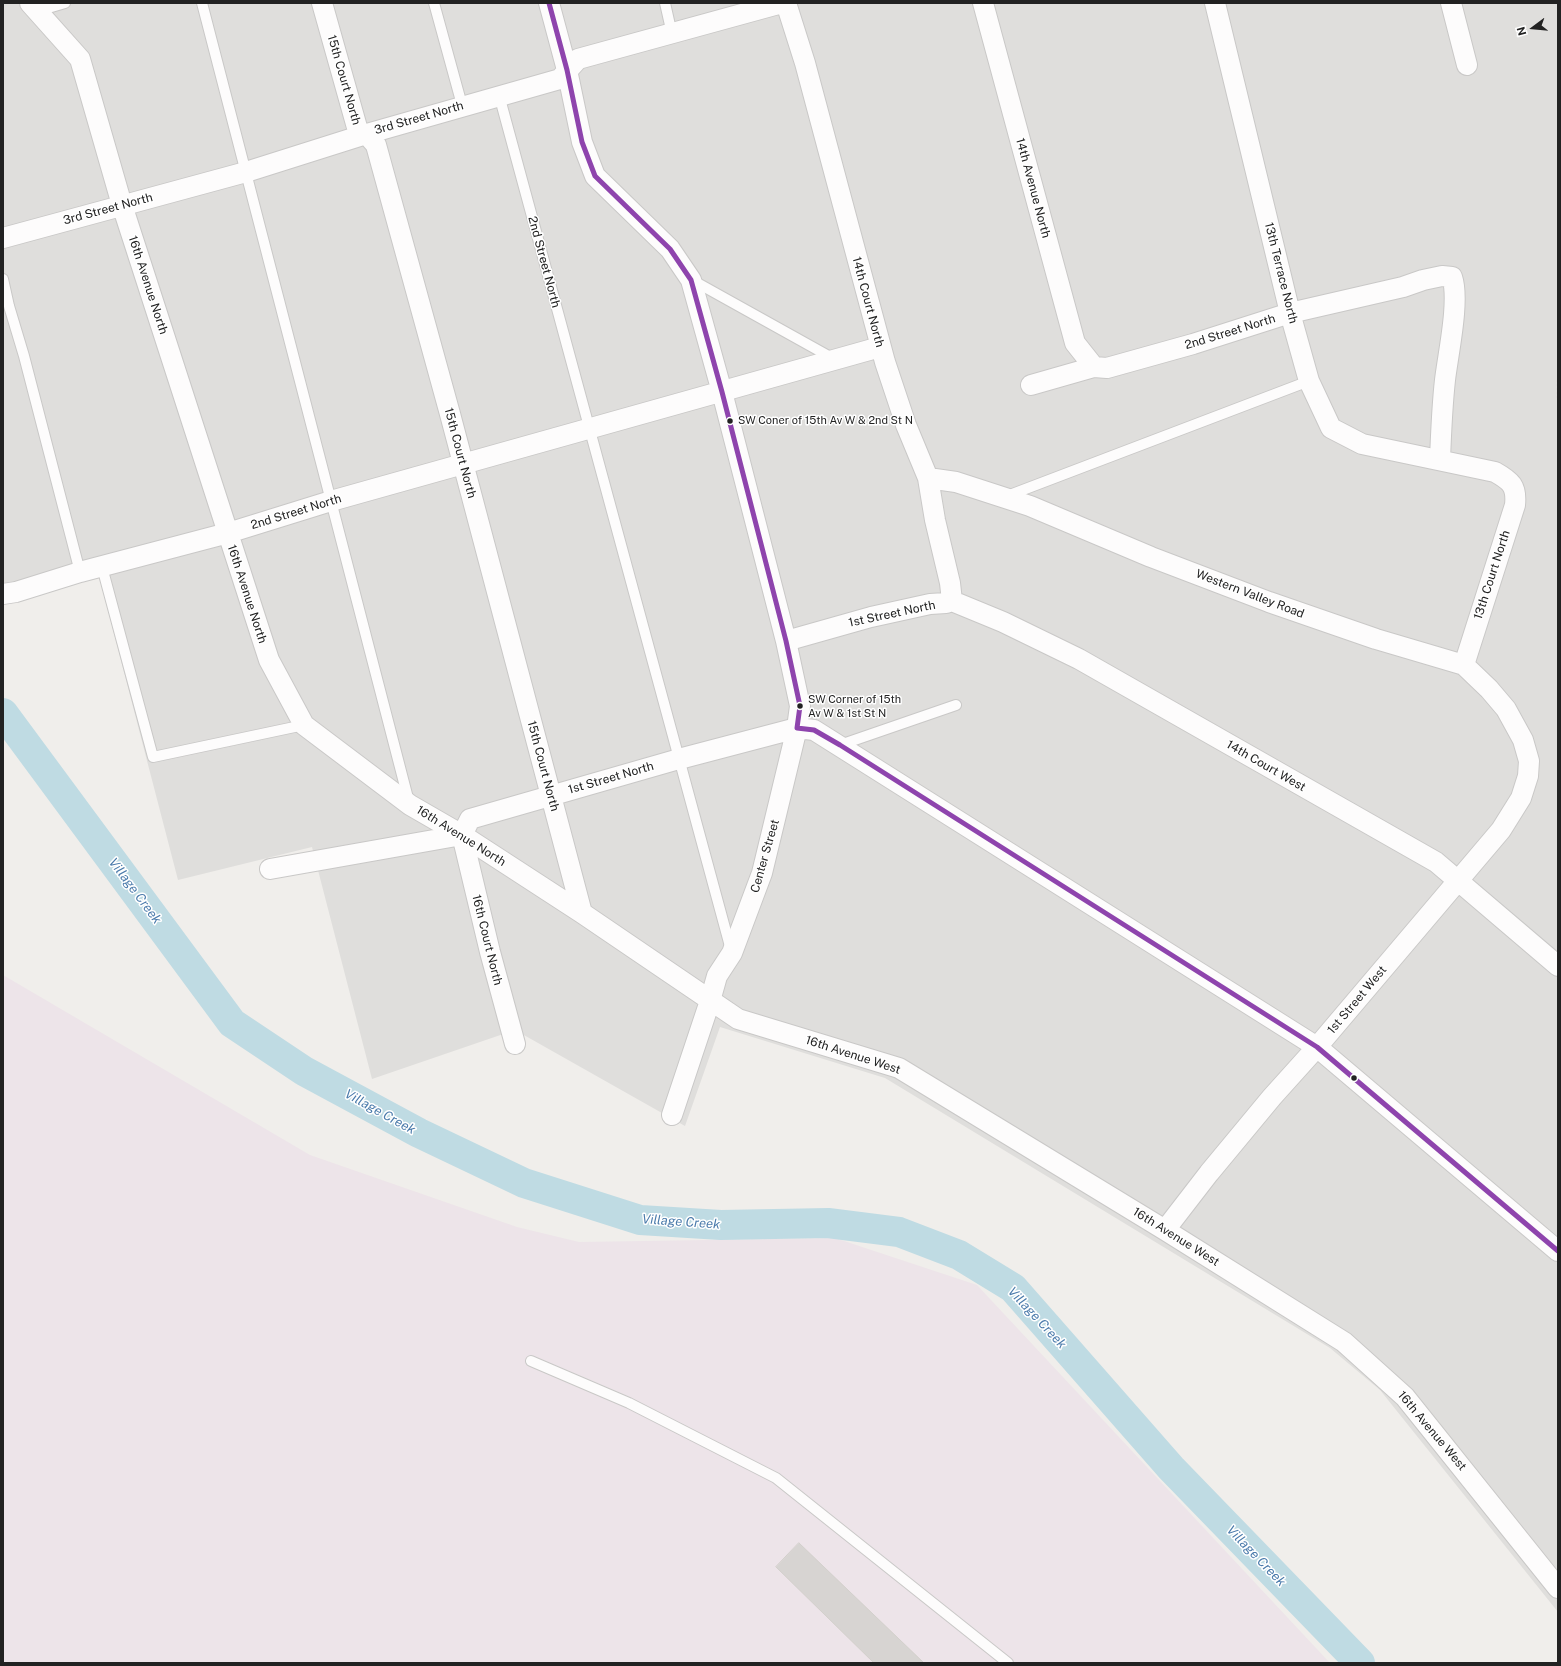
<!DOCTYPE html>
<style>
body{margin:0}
#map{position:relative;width:1561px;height:1666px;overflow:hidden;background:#f0eeeb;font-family:"Public Sans",sans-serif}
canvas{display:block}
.frame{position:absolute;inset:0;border:4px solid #222;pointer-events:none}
.north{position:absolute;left:1513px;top:8px;width:40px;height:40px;-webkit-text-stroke:3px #fff;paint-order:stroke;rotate:254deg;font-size:11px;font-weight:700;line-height:16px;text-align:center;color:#222}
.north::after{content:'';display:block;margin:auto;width:14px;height:18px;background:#222;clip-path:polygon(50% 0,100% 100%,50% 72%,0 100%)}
</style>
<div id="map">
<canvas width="1561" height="1666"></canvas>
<div class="frame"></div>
<div class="north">N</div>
</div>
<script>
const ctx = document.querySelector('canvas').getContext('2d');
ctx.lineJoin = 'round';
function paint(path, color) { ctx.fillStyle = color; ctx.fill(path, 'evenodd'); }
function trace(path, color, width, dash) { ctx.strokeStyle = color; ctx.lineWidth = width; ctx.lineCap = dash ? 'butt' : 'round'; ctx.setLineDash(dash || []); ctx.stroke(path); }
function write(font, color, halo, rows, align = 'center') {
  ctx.font = font + ' "Public Sans",sans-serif'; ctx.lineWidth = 3; ctx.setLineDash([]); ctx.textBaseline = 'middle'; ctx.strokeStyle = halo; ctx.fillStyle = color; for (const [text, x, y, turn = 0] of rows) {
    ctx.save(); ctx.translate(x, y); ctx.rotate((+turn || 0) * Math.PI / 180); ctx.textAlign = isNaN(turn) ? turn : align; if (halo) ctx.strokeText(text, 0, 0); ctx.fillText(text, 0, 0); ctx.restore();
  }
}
const residential = new Path2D(`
 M3 3H1558V1612L1380 1390 1330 1348 885 1078 720 1027 685 1126 515 1030 372 1079 312 847 178 880 99 576 3 605Z`);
const industrial = new Path2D(`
 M3 975 310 1155 517 1227 579 1242 835 1238 977 1285 1330 1663H3Z`);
const river = new Path2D(`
 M3 713 232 1023 304 1071 419 1133 524 1183 640 1220 721 1225 828 1223 899 1232 959 1255 1013 1288 1171 1468 1360 1663`);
const building = new Path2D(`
 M799 1543 924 1663H874L776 1567Z`);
const path = new Path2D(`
 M1558 380V400`);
const lane = new Path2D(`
 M202 3 409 802
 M434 3 462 105
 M665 3 672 34
 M38 11 65 3
 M499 95 731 950
 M3 279 9 306 24 356 80 572
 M692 280 834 359
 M1007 496 1309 381
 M102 567 153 757 304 725
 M840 745 956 705
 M531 1361 629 1403 776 1478 1008 1663`);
const street = new Path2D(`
 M30 3 80 59 122 205 269 660 304 725 410 805 462 835 582 913 738 1019 899 1068 1165 1230 1344 1342 1405 1397 1558 1588
 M322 3 358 131 369 137 376 145 450 414 582 913
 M549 3 567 70 582 142 595 176 670 249 691 280 722 392 786 641 800 706 797 728 762 873 732 953 717 976 710 1001 672 1115
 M786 3 805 63 885 362 906 425 928 478 935 520 950 583 952 601
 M983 3 1075 343 1094 367
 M1215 3 1290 313 1309 381 1331 428 1362 444 1495 472C1511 481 1517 486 1515 505L1464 665
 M1451 3 1467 65
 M3 238 246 172 363 135 560 79 578 59 782 3
 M1031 385 1094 367 1107 368 1193 344 1290 313 1403 287 1423 280 1442 276 1452 277C1460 300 1448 354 1445 380 1442 407 1441 433 1440 460
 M928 478 956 482 1030 506 1151 557 1269 602 1376 639 1464 665 1489 689 1506 709 1523 740 1529 761 1528 776 1521 798 1501 830 1317 1047 1272 1097 1209 1173 1165 1230
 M3 594 16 592 80 572 228 533 331 501 880 347
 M952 601 1003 622 1079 659 1436 862 1558 966
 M786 641 871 617 930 604 946 603 952 601
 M462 835 490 952 515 1044
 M270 869 462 835 470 819 679 759 797 728 814 730 1317 1047 1558 1251`);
const bus1 = new Path2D(`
 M549 3 567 70 582 142 595 176 670 249 691 280 722 392 786 641 800 706 797 728 814 730 840 745 1317 1047 1558 1251`);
const markers = [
 [730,421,3.5,"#222"],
 [800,706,3.5,"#222"],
 [1354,1078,3.5,"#222"]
];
const busNames = [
 ["SW Coner of 15th Av W & 2nd St N",738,421],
 ["SW Corner of 15th",808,700],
 ["Av W & 1st St N",808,714]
];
const streetNames = [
 ["15th Court North",344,80,74],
 ["3rd Street North",419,118,-16],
 ["14th Avenue North",1033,188,75],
 ["3rd Street North",108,209,-15],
 ["2nd Street North",544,262,75],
 ["13th Terrace North",1281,273,76],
 ["16th Avenue North",148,285,72],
 ["14th Court North",868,302,75],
 ["2nd Street North",1230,332,-17],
 ["15th Court North",460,453,75],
 ["2nd Street North",296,512,-17],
 ["13th Court North",1492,575,-72],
 ["16th Avenue North",247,594,72],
 ["Western Valley Road",1250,594,21],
 ["1st Street North",892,614,-12],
 ["15th Court North",543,766,75],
 ["14th Court West",1266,766,30],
 ["1st Street North",611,778,-16],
 ["16th Avenue North",461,836,32],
 ["Center Street",765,856,-74],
 ["16th Court North",487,940,76],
 ["1st Street West",1357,1000,-50],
 ["16th Avenue West",853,1055,18],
 ["16th Avenue West",1176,1237,32],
 ["16th Avenue West",1432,1431,50]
];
const waterNames = [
 ["Village Creek",135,891,53],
 ["Village Creek",380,1112,29],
 ["Village Creek",681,1222,4],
 ["Village Creek",1037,1318,47],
 ["Village Creek",1256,1556,46]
];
paint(residential, '#dfdedc');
paint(industrial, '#ede4e9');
trace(river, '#bfdbe3', 30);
paint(building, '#d7d4d2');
trace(building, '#d3d0cc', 1);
trace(lane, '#c9c8c7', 12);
trace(street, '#c9c8c7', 22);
trace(path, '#dccecd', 2.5, [2, 2]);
trace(lane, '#fdfcfc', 10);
trace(street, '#fdfcfc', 20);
trace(bus1, '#8e44ad', 5);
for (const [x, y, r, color] of markers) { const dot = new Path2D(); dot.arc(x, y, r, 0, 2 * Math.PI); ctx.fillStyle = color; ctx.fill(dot); trace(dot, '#fff', 1.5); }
write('11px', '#222', '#fff', busNames, 'left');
write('12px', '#222', '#fff', streetNames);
write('italic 13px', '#4a7aab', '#fff', waterNames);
</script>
